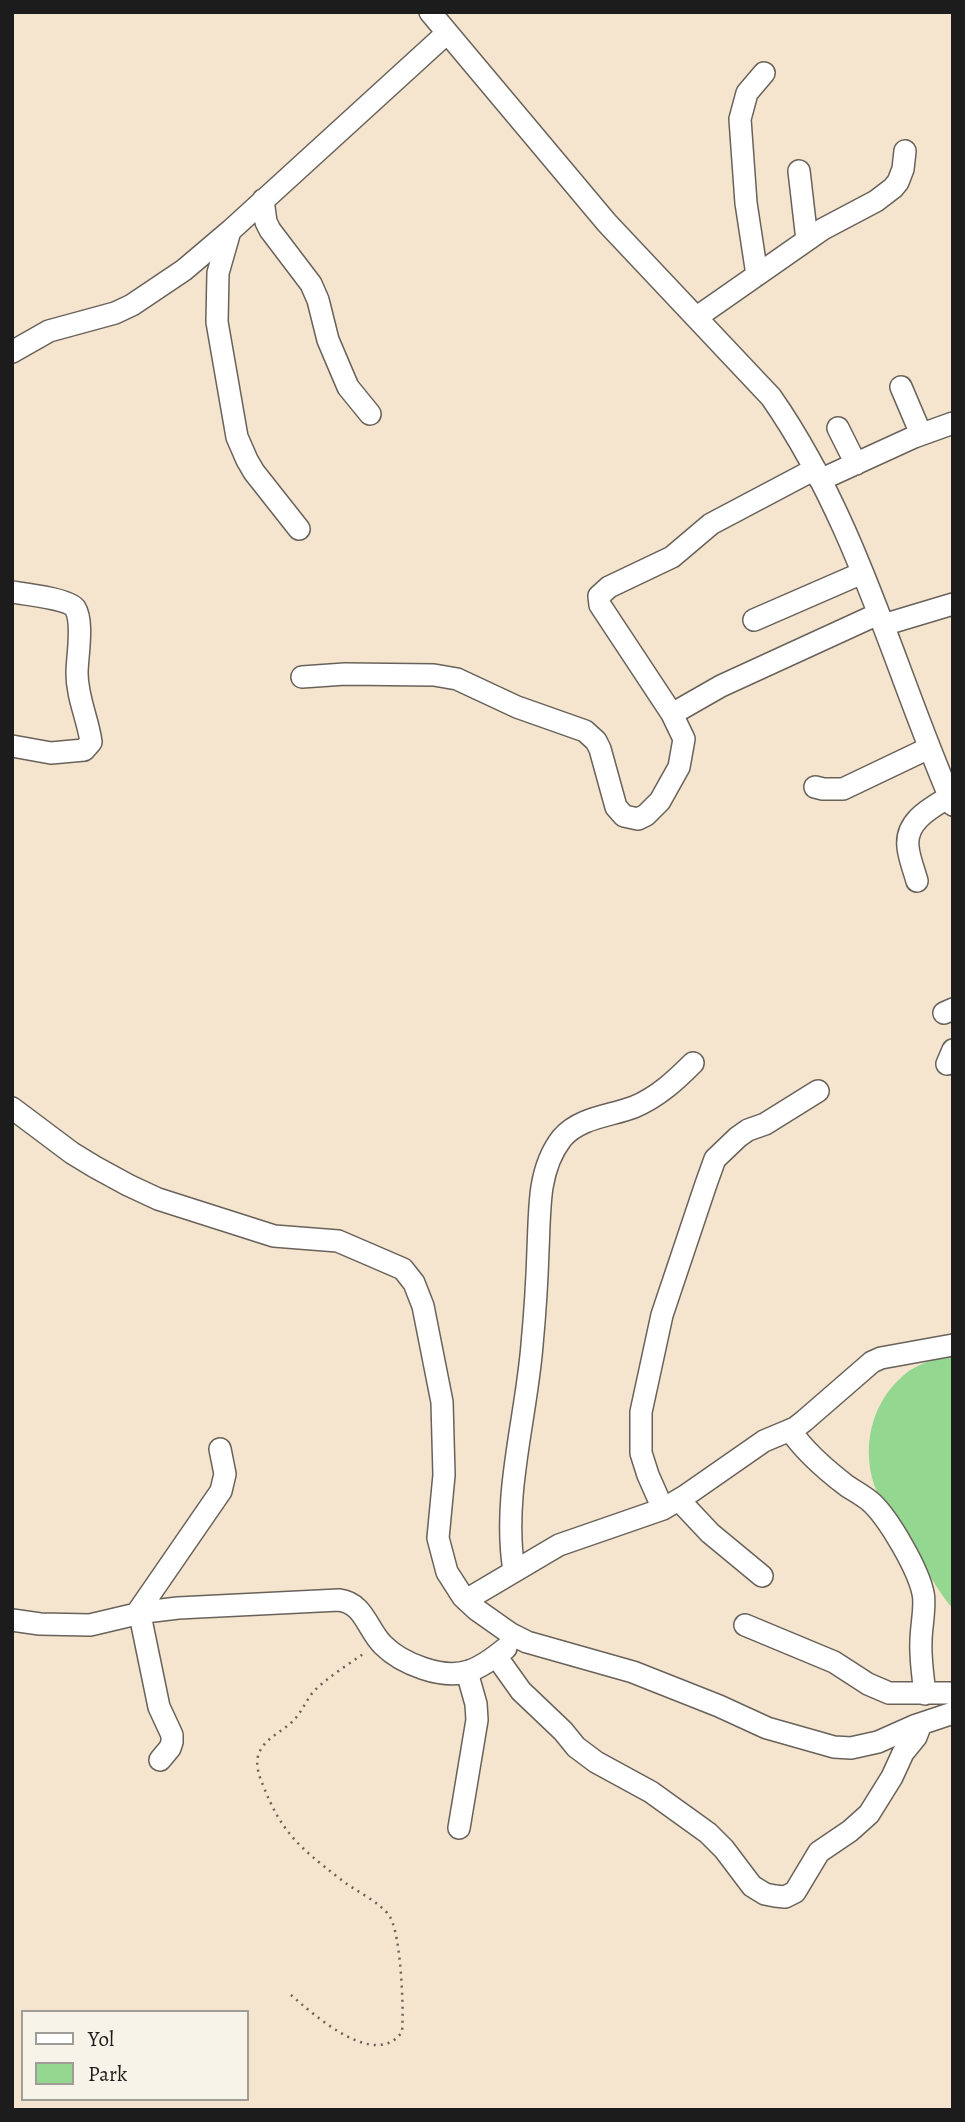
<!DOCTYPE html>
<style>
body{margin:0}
#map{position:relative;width:965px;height:2122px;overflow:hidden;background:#f5e4ce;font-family:Alegreya,serif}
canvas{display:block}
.frame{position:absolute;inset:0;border:14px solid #1c1c1c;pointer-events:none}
.legend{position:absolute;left:21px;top:2010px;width:228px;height:91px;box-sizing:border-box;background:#f7f3e8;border:2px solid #9f9d96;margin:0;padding:9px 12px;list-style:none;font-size:21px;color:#1c1c1c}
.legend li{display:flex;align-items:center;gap:14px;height:35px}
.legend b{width:35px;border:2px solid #9f9d96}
</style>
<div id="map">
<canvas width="965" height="2122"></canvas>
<div class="frame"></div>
<ul class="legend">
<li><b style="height:9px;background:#fff"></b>Yol</li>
<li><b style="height:19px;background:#93d790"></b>Park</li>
</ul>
</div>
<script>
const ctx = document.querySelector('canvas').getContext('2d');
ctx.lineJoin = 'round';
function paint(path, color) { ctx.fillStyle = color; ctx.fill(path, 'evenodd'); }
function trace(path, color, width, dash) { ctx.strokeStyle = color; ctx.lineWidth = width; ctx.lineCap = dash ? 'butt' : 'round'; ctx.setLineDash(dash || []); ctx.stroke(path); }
const green = new Path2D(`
 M953 1354V1609C938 1591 927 1571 915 1551 903 1533 886 1512 877 1492 860 1452 870 1403 904 1375 916 1364 937 1358 953 1354Z`);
const path = new Path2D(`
 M291 1995C314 2015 375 2070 402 2032 404 2010 401 1935 390 1917 381 1902 353 1890 339 1878 300 1848 281 1832 263 1785 258 1774 254 1760 261 1749 268 1737 283 1731 293 1721 302 1712 306 1700 314 1691 329 1676 349 1664 366 1652`);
const minor = new Path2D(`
 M430 12 607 223 771 397C857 520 894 669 953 805
 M799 171 807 240
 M263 200 266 222 270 230 311 284 318 300 328 340 348 387 370 414
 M230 231 218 273 217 322 237 437 247 460 254 472 299 529
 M757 275 746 203 740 119 747 93 764 73
 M697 317 823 229 876 201 893 188 898 182 903 169 905 151
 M12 352 49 331 115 313 132 305 184 270 230 231 447 33
 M901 387 921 434
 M838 428 856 464
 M820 480 914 437 953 423
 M12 592C25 594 68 599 75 608 84 622 77 657 77 673 77 698 88 719 91 742L84 750 51 753 12 746
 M754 620 862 573
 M883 625 953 604
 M302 677 345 674 434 675 457 679 517 707 585 731 596 741 600 749 616 807 624 816 638 819 646 815 660 801 679 767 684 739 672 714 600 605 599 596 609 587 672 557 711 524 815 469
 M672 714 721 686 878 614
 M815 787 823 789H843L929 748
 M917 881C914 870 909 858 908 847 905 821 931 808 949 797
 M944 1013 953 1009
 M947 1064 953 1050
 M12 1108 72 1153 95 1167 128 1185 158 1199 274 1236 338 1241 403 1269 414 1283 423 1306 442 1402 444 1475 438 1538 447 1572 463 1597 477 1610 511 1634 527 1642 633 1672 719 1706 767 1728 834 1747 851 1748 878 1742 914 1726 953 1713
 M790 1430C805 1452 826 1470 847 1486 856 1492 866 1497 873 1504 890 1521 918 1569 923 1593 926 1605 921 1627 921 1641 920 1658 923 1676 925 1694
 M679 1500 710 1533 762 1576
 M663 1509 648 1475 641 1453V1412L662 1315 706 1184 715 1159 738 1137 748 1130 765 1124 818 1091
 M514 1571C502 1496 526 1420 532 1345 535 1313 537 1282 538 1250 539 1229 539 1207 542 1187 545 1169 551 1152 562 1138 580 1117 611 1116 634 1107 658 1097 676 1080 693 1063
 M466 1600 559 1545 663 1509 685 1496 764 1441 795 1428 804 1421 872 1362 881 1358 953 1345
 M12 1620 40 1624 90 1625 145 1612 178 1608 339 1600C364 1603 367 1629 383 1645 402 1664 443 1680 469 1671 482 1667 495 1657 506 1648
 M745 1625 834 1662 868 1684 889 1693H953
 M496 1656 521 1691 563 1731 576 1747 596 1762 651 1792 708 1833 724 1849 752 1886 765 1894 775 1896 785 1897 795 1892 819 1852 850 1831 869 1814 892 1777 903 1753 916 1737 921 1724
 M160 1760 170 1748 172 1742V1735L159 1707 139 1610 221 1491 225 1474 220 1449
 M459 1828 477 1720 476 1704 467 1672`);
paint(green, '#93d790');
trace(minor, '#68625a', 24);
trace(path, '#68625a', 2.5, [2, 5]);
trace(minor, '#fff', 21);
</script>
